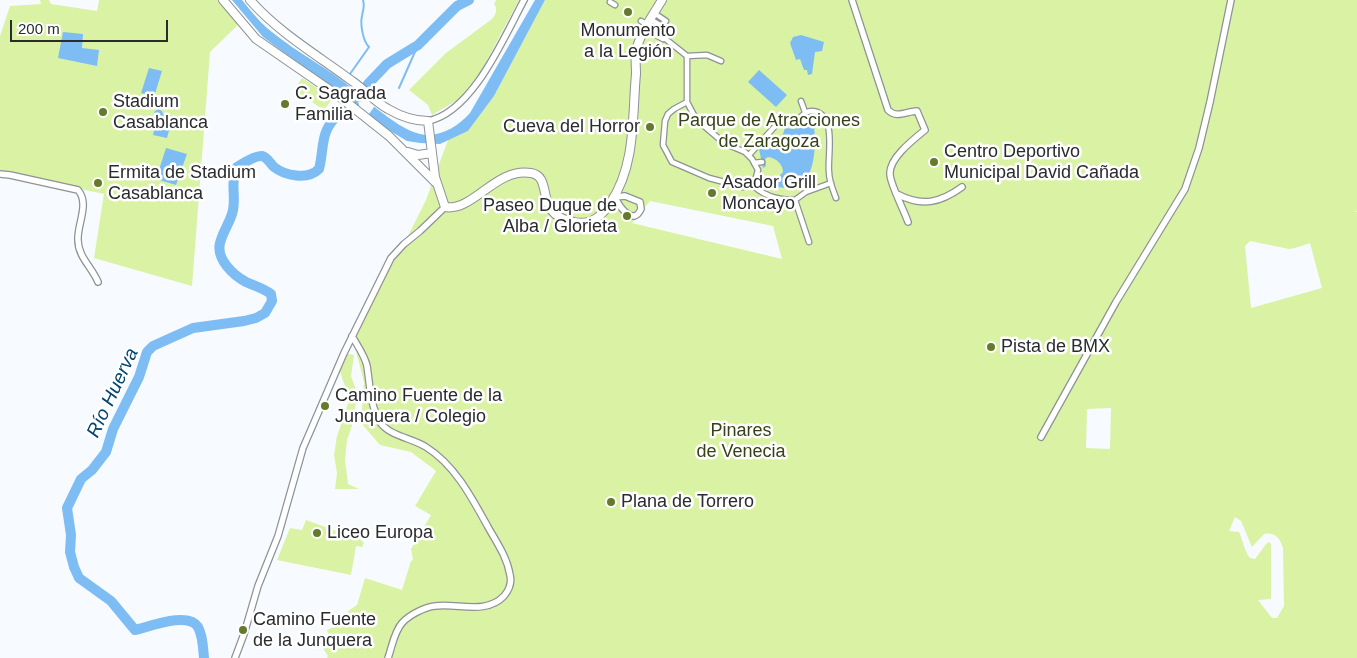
<!DOCTYPE html>
<meta charset="utf-8">
<style>
body{margin:0}
#map{position:relative;width:1357px;height:658px;overflow:hidden;background:#f7fbff;font-family:Helvetica,sans-serif}
canvas{display:block}
.scale{position:absolute;left:10px;top:20px;width:158px;height:22px;box-sizing:border-box;border:2px solid #292b2d;border-top:0;padding-left:6px;font-size:15px;line-height:18px;white-space:nowrap;color:#292b2d;-webkit-text-stroke:4px #fff;paint-order:stroke}
</style>
<div id="map">
<canvas width="1357" height="658"></canvas>
<div class="scale">200 m</div>
</div>
<script>
const ctx = document.querySelector('canvas').getContext('2d');
ctx.lineJoin = 'round';
function paint(path, color) { ctx.fillStyle = color; ctx.fill(path, 'evenodd'); }
function trace(path, color, width, dash) { ctx.strokeStyle = color; ctx.lineWidth = width; ctx.lineCap = dash ? 'butt' : 'round'; ctx.setLineDash(dash || []); ctx.stroke(path); }
function write(font, color, halo, rows, align = 'center') {
  ctx.font = font + ' Helvetica,sans-serif'; ctx.lineWidth = 5; ctx.setLineDash([]); ctx.textBaseline = 'middle'; ctx.strokeStyle = halo; ctx.fillStyle = color; for (const [text, x, y, turn = 0] of rows) {
    ctx.save(); ctx.translate(x, y); ctx.rotate((+turn || 0) * Math.PI / 180); ctx.textAlign = isNaN(turn) ? turn : align; if (halo) ctx.strokeText(text, 0, 0); ctx.fillText(text, 0, 0); ctx.restore();
  }
}
const green = new Path2D(`
 M40 0H49L51 4 97 11 99 0H222L240 23 210 52 192 286 94 258 104 194 11 174 0 173V36L10 6 41 4Z
 M496 0H519L480 73 459 99 432 115 428 105 409 90 446 53 492 19C496 14 498 9 494 4Z
 M545 0H1357V211L1354 212H1357V658H327L328 656 322 647 330 641 327 630 345 622 350 617 348 611 357 605 365 578 402 590 411 561 413 560 411 549 431 515 415 506 436 471 411 452 380 445 361 423 364 382 352 336 385 268 404 244 426 200 448 140 468 131 494 96ZM650 201 773 226 782 259 632 223ZM1250 241 1289 249 1295 248 1310 243 1322 288 1251 308 1245 246ZM1111 408 1110 449 1086 448 1087 409ZM1235 517 1241 521 1252 547 1264 534C1275 532 1280 538 1283 548L1284 606 1277 618H1272L1258 600 1271 599V544L1269 542 1266 544 1255 559 1250 558C1244 551 1243 540 1239 532L1229 531Z
 M302 78 333 98 324 110 294 90Z
 M344 353 354 355 351 376 356 390 355 417 347 440 345 460 348 484 359 489H335L337 473 334 455 337 436 348 404 347 392 340 372Z
 M306 520 353 537 357 536 364 543 362 547 356 546 351 575 277 560 290 528 302 530Z`);
const water = new Path2D(`
 M232 0H242C250 10 258 20 267 28 288 46 313 60 336 76 359 92 394 128 420 134 440 138 457 127 470 113L535 0H545L494 96 468 131 440 144 420 143 407 141 387 129 263 37Z
 M63 32 83 34 82 48 99 50 97 66 58 58Z
 M801 35 824 42 822 51 815 52 812 74 808 75 807 70H804L800 59 796 60 790 43 793 37Z
 M149 68 162 71 154 97 141 93Z
 M759 70 787 95 776 107 748 82Z
 M158 109 162 111 163 114 173 116 167 138 153 135 157 118 154 112Z
 M801 124 814 126C816 144 816 179 796 187 789 190 783 187 777 187 772 187 770 188 765 186L764 182 766 179 778 177 783 172C783 164 776 158 768 157L765 159 766 166 763 168 759 149 766 140 774 145 783 134 785 128 795 129Z
 M166 148 187 154 176 185 156 179Z`);
const pier = new Path2D(`
 M352 85 376 104 367 117 340 97Z`);
const stream = new Path2D(`
 M350 74 369 47C363 41 360 25 362 16 363 9 365 7 363 0
 M399 88 418 45`);
const river = new Path2D(`
 M359 97 368 84 387 64 418 45 457 6 469 0
 M204 658C203 648 203 636 198 627 188 611 149 627 135 630L111 601 79 578 74 567 70 552 71 535 67 508 81 479 92 470 106 452 113 429 139 377 147 352 153 346 193 328 244 321 256 318 265 313 272 301 271 294C263 288 255 286 246 282 233 275 216 259 220 243 223 231 231 221 233 210 236 194 230 186 237 167 242 164 255 155 262 156 267 157 270 163 274 167 285 176 308 180 319 169 324 151 320 133 335 118 342 112 348 113 354 105`);
const pedestrian = new Path2D(`
 M610 2 615 5
 M654 13 666 21 657 34
 M650 19 663 27
 M641 21 660 32
 M645 29 663 39 670 29 664 25
 M658 33 687 56V102L696 119 724 143 745 152 752 159 758 170 755 181 743 187 709 178 672 162 663 145 665 121 668 114 674 109 687 102
 M687 56 707 55 721 61
 M801 101 805 112
 M749 155 777 124C783 123 791 124 796 121 802 117 804 111 812 111 838 113 827 156 829 172 829 181 833 190 836 198
 M754 163 762 162
 M751 183C762 196 779 200 795 200L806 192 831 183
 M795 200 809 242`);
const minor = new Path2D(`
 M852 0 888 110C897 119 907 111 917 111L925 130C914 139 889 158 890 174 890 184 904 210 908 222
 M428 121C473 112 504 37 524 0
 M0 174 10 175 78 190C90 204 77 224 78 240 78 257 92 267 98 282
 M897 194C922 207 940 203 962 187
 M625 196 640 202 641 209C633 227 619 206 615 197Z
 M352 336C357 345 365 356 367 366 370 385 370 405 380 422 389 436 412 438 426 447 455 465 472 498 488 527 497 543 507 557 510 575 512 583 509 590 504 596 486 615 458 603 435 606 425 607 409 615 402 623 394 632 392 647 388 658
 M1041 437 1116 302 1185 189 1199 148 1210 102 1231 0
 M235 658 244 634 258 586 278 536 303 448 344 353 391 258 404 244 420 231 445 207`);
const tertiary = new Path2D(`
 M223 0 256 39 340 97 389 136 436 183
 M250 0C278 32 317 55 352 81 364 89 375 102 388 109 400 116 414 121 428 121L435 177 445 207C473 212 496 167 531 173 555 177 532 215 574 222 591 226 602 216 611 202 636 164 632 117 636 74 636 66 635 58 636 51 640 33 653 15 662 0
 M408 152 418 155 432 153`);
const markers = [
 [628,12,5,"#657a2a"],
 [285,104,5,"#657a2a"],
 [103,112,5,"#657a2a"],
 [650,127,5,"#657a2a"],
 [934,162,5,"#657a2a"],
 [98,183,5,"#657a2a"],
 [712,193,5,"#657a2a"],
 [627,216,5,"#657a2a"],
 [991,347,5,"#657a2a"],
 [325,406,5,"#657a2a"],
 [611,502,5,"#657a2a"],
 [317,533,5,"#657a2a"],
 [243,630,5,"#657a2a"]
];
const poiNames = [
 ["Monumento",628,31,"center"],
 ["a la Legión",628,52,"center"],
 ["C. Sagrada",295,94],
 ["Familia",295,115],
 ["Stadium",113,102],
 ["Casablanca",113,123],
 ["Cueva del Horror",640,127,"right"],
 ["Centro Deportivo",944,152],
 ["Municipal David Cañada",944,173],
 ["Ermita de Stadium",108,173],
 ["Casablanca",108,194],
 ["Asador Grill",722,183],
 ["Moncayo",722,204],
 ["Paseo Duque de",617,206,"right"],
 ["Alba / Glorieta",617,227,"right"],
 ["Pista de BMX",1001,347],
 ["Camino Fuente de la",335,396],
 ["Junquera / Colegio",335,417],
 ["Plana de Torrero",621,502],
 ["Liceo Europa",327,533],
 ["Camino Fuente",253,620],
 ["de la Junquera",253,641]
];
const parkNames = [
 ["Parque de Atracciones",769,121],
 ["de Zaragoza",769,142],
 ["Pinares",741,431],
 ["de Venecia",741,452]
];
const waterNames = [
 ["Río Huerva",113,393,-65]
];
paint(green, '#daf2a4');
paint(water, '#7dbdf4');
paint(pier, '#f7fbff');
trace(stream, '#7dbdf4', 2);
trace(river, '#7dbdf4', 10);
trace(pedestrian, '#8c9297', 7);
trace(minor, '#8c9297', 8);
trace(tertiary, '#8c9297', 10);
trace(pedestrian, '#fff', 4.5);
trace(minor, '#fff', 5.5);
trace(tertiary, '#fff', 8);
for (const [x, y, r, color] of markers) { const dot = new Path2D(); dot.arc(x, y, r, 0, 2 * Math.PI); ctx.fillStyle = color; ctx.fill(dot); trace(dot, '#fff', 2); }
write('18px', '#292b2d', '#fff', poiNames, 'left');
write('18px', '#364118', '#fff', parkNames);
write('italic 19px', '#014470', '#fff', waterNames);
</script>
